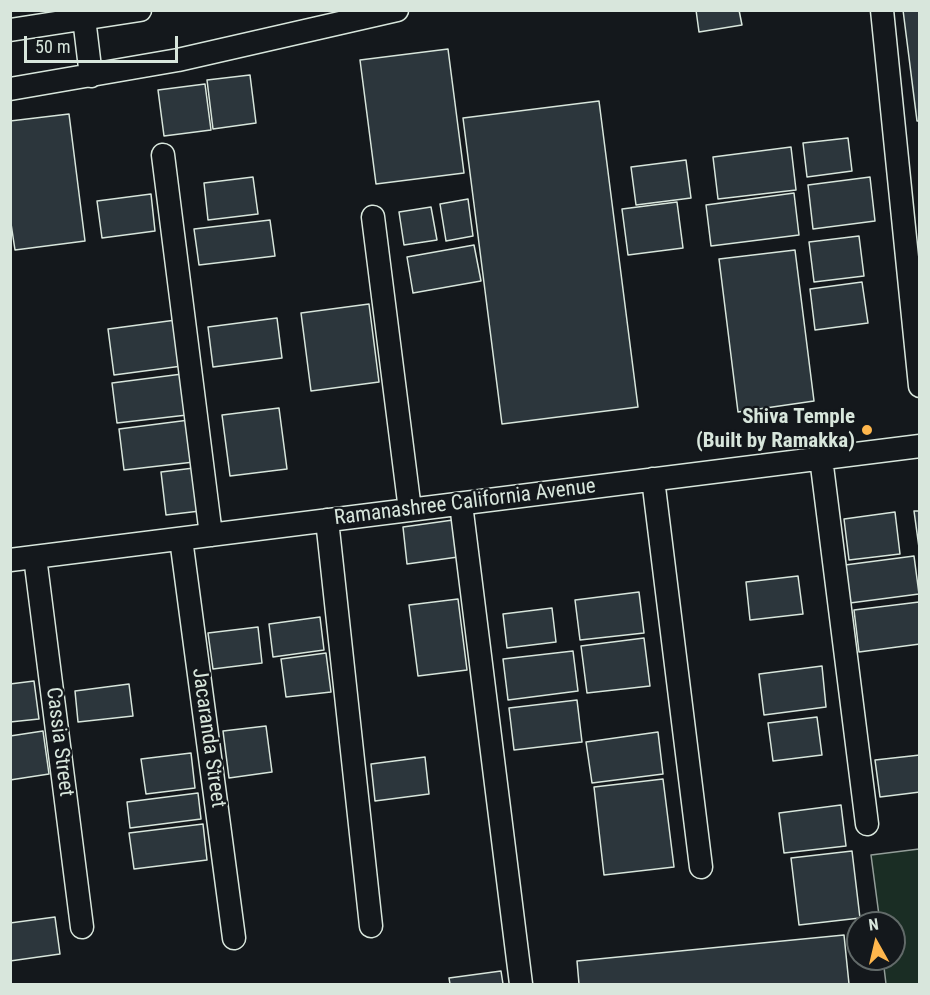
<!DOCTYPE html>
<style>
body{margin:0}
#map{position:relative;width:930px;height:995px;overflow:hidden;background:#14181c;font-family:"Roboto Condensed",sans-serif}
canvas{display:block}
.frame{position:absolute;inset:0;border:12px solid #d8e6dc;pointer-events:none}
.north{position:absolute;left:846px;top:911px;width:60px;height:60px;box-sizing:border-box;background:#14181c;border:2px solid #626a69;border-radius:50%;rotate:352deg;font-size:16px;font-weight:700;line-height:24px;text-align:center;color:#d8e6dc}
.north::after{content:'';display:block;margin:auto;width:21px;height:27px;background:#ffb74d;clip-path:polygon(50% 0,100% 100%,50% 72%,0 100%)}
.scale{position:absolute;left:24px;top:36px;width:154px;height:27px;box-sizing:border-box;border:3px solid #d8e6dc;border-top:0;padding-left:8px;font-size:18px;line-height:21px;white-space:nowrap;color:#d8e6dc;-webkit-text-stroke:4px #14181c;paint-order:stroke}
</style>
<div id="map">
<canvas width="930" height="995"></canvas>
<div class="frame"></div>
<div class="north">N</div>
<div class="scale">50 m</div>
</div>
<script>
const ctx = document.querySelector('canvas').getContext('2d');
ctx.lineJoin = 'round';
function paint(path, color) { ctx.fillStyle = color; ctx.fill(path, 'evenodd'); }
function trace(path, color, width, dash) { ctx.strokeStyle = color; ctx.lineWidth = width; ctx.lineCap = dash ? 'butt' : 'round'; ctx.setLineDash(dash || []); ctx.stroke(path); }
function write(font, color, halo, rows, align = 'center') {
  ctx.font = font + ' "Roboto Condensed",sans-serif'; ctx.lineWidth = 4.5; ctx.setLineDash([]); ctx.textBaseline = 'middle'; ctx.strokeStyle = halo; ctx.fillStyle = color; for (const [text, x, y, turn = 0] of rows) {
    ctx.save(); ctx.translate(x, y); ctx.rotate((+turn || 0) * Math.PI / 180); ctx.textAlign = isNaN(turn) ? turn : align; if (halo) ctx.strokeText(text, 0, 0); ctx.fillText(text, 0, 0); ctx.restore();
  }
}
const green = new Path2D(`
 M919 849V984H886L883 959H894V923H880L871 855Z`);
const building = new Path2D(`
 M696 10H739L742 25 699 32Z
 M903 10H920V121H917Z
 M448 49 464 173 376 184 360 60Z
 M250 75 256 123 213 129 207 80Z
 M205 84 211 130 164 136 158 90Z
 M599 101 638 407 502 424 463 118Z
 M69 114 85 241 15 250 10 217V121Z
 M848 138 852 171 807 177 803 143Z
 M791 147 796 190 718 199 713 157Z
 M686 160 691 198 636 205 631 167Z
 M253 177 258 214 208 220 204 183Z
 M870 177 875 221 813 229 808 185Z
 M794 193 799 235 711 246 706 205Z
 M151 194 155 231 102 238 97 201Z
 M468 199 473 236 446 241 440 204Z
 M677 202 683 248 628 255 622 209Z
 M431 207 437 240 404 245 399 212Z
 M270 220 275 256 199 265 194 229Z
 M859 236 864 276 814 282 809 242Z
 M474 245 481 281 413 293 407 257Z
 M795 250 814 401 738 412 719 259Z
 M862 282 868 323 815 330 810 289Z
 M369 304 379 382 311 391 301 313Z
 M277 318 282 358 213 367 208 327Z
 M176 320 182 366 114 375 108 329Z
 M182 374 187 415 117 423 112 383Z
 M279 408 287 469 230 476 222 415Z
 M189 420 194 462 124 470 119 429Z
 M194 468 200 511 166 515 161 472Z
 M914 511H920V555Z
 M895 512 900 554 849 560 844 519Z
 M453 520 458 557 407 564 403 527Z
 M914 556 919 594 850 603 845 565Z
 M798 576 803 614 750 620 746 582Z
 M639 592 644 633 580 640 575 600Z
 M458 599 467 670 418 676 409 605Z
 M919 602 920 644 859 652 854 610Z
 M552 608 556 642 507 648 503 614Z
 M320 617 324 650 273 657 269 624Z
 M258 627 262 663 213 669 208 633Z
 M644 638 650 686 587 693 581 646Z
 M573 651 578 691 508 700 503 659Z
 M326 653 331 692 286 697 281 659Z
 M822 666 826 707 764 715 759 674Z
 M34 681 39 719 10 722V684Z
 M129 684 133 716 78 722 75 691Z
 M577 700 582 742 514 750 509 708Z
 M817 717 822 755 773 761 768 723Z
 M266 726 272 772 229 778 223 731Z
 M43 731 49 774 10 780V736Z
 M658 732 663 774 592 783 586 742Z
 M191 753 195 788 146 794 141 759Z
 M920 755V792L880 797 875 760Z
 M425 757 429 794 375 801 371 764Z
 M663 779 674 867 604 875 594 787Z
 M198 793 201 819 130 828 127 802Z
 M841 805 846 846 784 853 779 813Z
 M203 824 207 860 134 869 129 833Z
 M852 851 860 918 799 925 791 858Z
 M55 917 60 954 10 961V923Z
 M844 935 849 984H579L577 961Z
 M501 971 503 984H450L449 978Z`);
const minor = new Path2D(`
 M83 10 91 76
 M882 10 920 386
 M10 30 140 10
 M10 89 178 60 397 10
 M163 155 211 535
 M373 217 410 510
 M821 458 867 824
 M653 479 701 867
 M461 504 521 984
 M327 520 371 926
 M181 539 234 938
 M35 557 82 927
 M10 560 920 446`);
const markers = [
 [867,430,6,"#ffb74d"]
];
const poiNames = [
 ["Shiva Temple",855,418],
 ["(Built by Ramakka)",855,442]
];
const streetNames = [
 ["Ramanashree California Avenue",465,503,-7],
 ["Jacaranda Street",208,738,82],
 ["Cassia Street",59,742,83]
];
paint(green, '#1a2d24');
trace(green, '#939e99', 1.5);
paint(building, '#2c363c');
trace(building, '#d8e6dc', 1.5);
trace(minor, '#d8e6dc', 25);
trace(minor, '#14181c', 22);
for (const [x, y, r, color] of markers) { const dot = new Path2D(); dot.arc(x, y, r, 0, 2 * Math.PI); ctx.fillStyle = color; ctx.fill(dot); trace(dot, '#14181c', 2); }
write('bold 21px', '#d8e6dc', '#14181c', poiNames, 'right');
write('21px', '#d8e6dc', '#14181c', streetNames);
</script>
